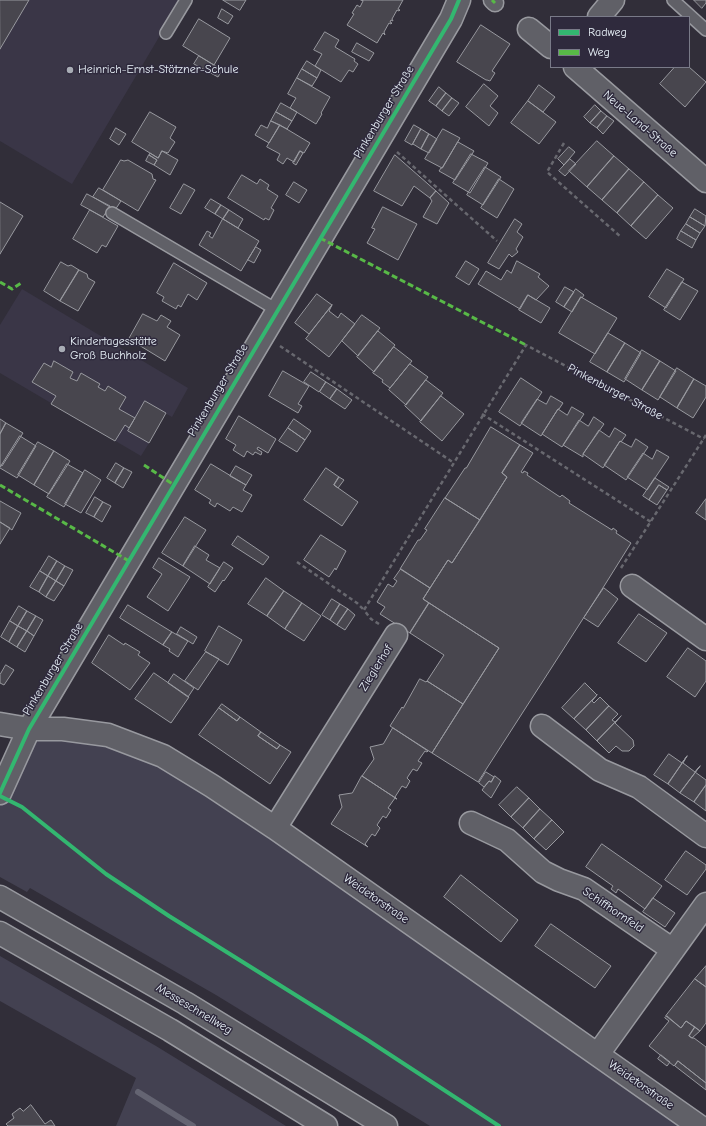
<!DOCTYPE html>
<meta charset="utf-8">
<style>
body{margin:0}
#map{position:relative;width:706px;height:1126px;overflow:hidden;background:#312e39;font-family:"Comic Neue",sans-serif}
canvas{display:block}
.legend{position:absolute;left:550px;top:16px;width:140px;height:52px;box-sizing:border-box;background:#2f2a3d;border:1px solid #797a88;margin:0;padding:5px 7px;list-style:none;font-size:12px;color:#e8f1f8}
.legend li{display:flex;align-items:center;gap:8px;height:20px}
.legend b{width:20px;border:1px solid #797a88}
</style>
<div id="map">
<canvas width="706" height="1126"></canvas>
<ul class="legend">
<li><b style="height:5px;background:#33b770"></b>Radweg</li>
<li><b style="height:5px;background:#58b947"></b>Weg</li>
</ul>
</div>
<script>
const ctx = document.querySelector('canvas').getContext('2d');
ctx.lineJoin = 'round';
function paint(path, color) { ctx.fillStyle = color; ctx.fill(path, 'evenodd'); }
function trace(path, color, width, dash) { ctx.strokeStyle = color; ctx.lineWidth = width; ctx.lineCap = dash ? 'butt' : 'round'; ctx.setLineDash(dash || []); ctx.stroke(path); }
function write(font, color, halo, rows, align = 'center') {
  ctx.font = font + ' "Comic Neue",sans-serif'; ctx.lineWidth = 3; ctx.setLineDash([]); ctx.textBaseline = 'middle'; ctx.strokeStyle = halo; ctx.fillStyle = color; for (const [text, x, y, turn = 0] of rows) {
    ctx.save(); ctx.translate(x, y); ctx.rotate((+turn || 0) * Math.PI / 180); ctx.textAlign = isNaN(turn) ? turn : align; if (halo) ctx.strokeText(text, 0, 0); ctx.fillText(text, 0, 0); ctx.restore();
  }
}
const built = new Path2D(`
 M0 0H181L72 184 0 141Z
 M22 289 188 388 172 417 145 402 128 430 149 443 141 456 0 373V325Z`);
const green = new Path2D(`
 M29 729 163 756 699 1126H430L216 995 30 888 27 892 0 877V793Z
 M0 956 156 1046 286 1126H116L136 1078 0 1001Z`);
const stream = new Path2D(`
 M138 1092 193 1126`);
const building = new Path2D(`
 M0 0H29L0 49Z
 M223 0H246L240 10Z
 M361 0H403L398 9 400 10 399 11 397 10 392 19 393 21 391 20 390 22 392 23 391 24 389 23 384 32 385 35 383 33 377 43 347 25 354 14 352 13 357 5 360 7 363 1Z
 M694 0H706V3L702 8Z
 M222 9 233 16 228 24 218 18Z
 M199 19 230 38 214 65 183 46Z
 M481 25 510 44 492 71 495 73 490 81 487 80H486L457 62Z
 M325 32 339 40 335 47 355 59 354 61 358 64 353 72 349 70 341 82 315 66 322 54 314 50Z
 M357 43 374 53 369 61 352 52Z
 M199 56 222 70 218 77 194 64Z
 M307 61 321 70 317 78 302 69Z
 M675 67H689L706 82 685 107 660 84Z
 M302 69 317 78 312 86 297 78Z
 M297 78 330 97 321 113 322 114 316 124 290 108 296 98 288 94Z
 M484 84 498 96 490 106 498 113 489 126 466 107Z
 M539 85 555 97 543 112 528 101Z
 M439 87 446 93 436 106 429 101Z
 M446 93 452 98 442 111 436 106Z
 M452 98 459 103 449 116 442 111Z
 M528 101 556 122 539 144 511 123Z
 M281 103 297 112 292 121 276 112Z
 M595 105 601 111 590 123 584 117Z
 M601 111 607 116 597 128 590 123Z
 M150 112 176 127 170 138 175 142 168 153 162 151 158 158 132 142Z
 M276 112 292 121 287 129 271 121Z
 M607 116 614 121 603 134 597 128Z
 M271 121 280 125 269 143 255 135 261 125 267 128Z
 M280 125 310 143 304 153 300 151 294 162 287 158 283 164 277 160 280 154 267 147Z
 M414 125 421 129 412 145 405 141Z
 M116 128 126 134 119 145 110 139Z
 M421 129 429 134 421 149 413 144Z
 M443 129 460 138 442 168 425 159Z
 M429 134 437 139 429 153 421 149Z
 M597 141 614 156 587 187 569 171Z
 M458 142 474 151 455 180 439 171 441 168H442Z
 M569 147 575 152 564 165 558 159Z
 M162 151 178 160 170 175 154 165 157 160 149 155 150 153 158 158Z
 M300 151 303 153 296 165 293 163Z
 M471 154 488 163 470 193 453 183Z
 M149 155 157 160 154 165 146 161Z
 M395 155 436 191 430 198 414 186 402 206 374 191Z
 M614 156 629 169 602 200 587 187Z
 M570 159 576 164 565 176 559 171Z
 M121 160 124 161 128 160 152 174 153 179 156 180 138 211 103 190Z
 M485 167 501 177 483 205 467 195Z
 M629 169 644 182 617 213 602 200Z
 M242 175 257 184 260 179 269 185 267 189 278 196 271 208 274 210 269 220 265 218 264 220 228 198Z
 M499 179 514 189 497 218 481 208Z
 M294 182 307 190 299 203 286 195Z
 M644 182 658 195 631 226 617 213Z
 M184 184 195 190 181 214 170 208Z
 M99 188 121 201 115 210 93 197Z
 M436 191 449 203 437 224 423 217 432 201 430 198Z
 M87 194 110 206 103 217 81 205Z
 M658 195 673 208 646 239 631 226Z
 M211 199 221 205 215 214 205 208Z
 M0 202 23 216 0 254Z
 M221 205 229 210 223 219 215 214Z
 M383 207 417 224 398 260 367 243 375 229 372 228Z
 M695 209 706 216 705 226 690 217Z
 M90 210 118 226 106 247 102 245 97 253 73 239Z
 M229 210 243 219 238 228 223 219Z
 M690 217 705 226 700 233 686 224Z
 M223 219 259 241 241 271 199 245 207 231 211 233 209 236 212 238Z
 M515 219 522 224 517 232 523 237 516 249 518 252 512 257 509 254 499 269 488 263Z
 M686 224 700 233 696 240 681 231Z
 M681 231 696 240 692 248 677 239Z
 M256 247 261 250 254 263 248 260Z
 M466 261 479 269 469 285 456 277Z
 M517 261 540 274 538 277 549 286 536 300 528 295 520 309 478 284 486 271 501 280 507 270 511 273Z
 M61 262 68 266 71 265 79 270 60 301 44 291Z
 M174 263 207 283 197 300 188 294 181 307 178 305 176 309 162 301 164 297 157 293Z
 M667 269 684 279 666 308 649 297Z
 M79 270 87 274 88 278 95 282 78 311 60 301Z
 M682 282 698 291 680 320 664 310Z
 M565 287 574 292 564 307 556 302Z
 M576 289 584 295 582 298 581 297 572 312 564 307Z
 M317 294 332 305 309 334 295 323Z
 M528 295 550 308 541 323 519 310Z
 M581 297 617 318 595 354 559 333Z
 M332 305 329 311 338 318 341 313 355 324 329 357 306 339Z
 M143 314 157 321 161 315 171 321 167 327 180 335 165 361 129 339Z
 M362 315 380 328 358 356 342 341Z
 M378 331 395 345 374 372 357 357Z
 M608 333 625 343 607 372 590 362Z
 M625 343 641 353 624 382 607 372Z
 M394 347 412 361 390 388 382 382 383 380 373 373Z
 M642 350 660 361 642 390 625 379Z
 M54 361 73 372 70 378 77 381 81 373 100 384 98 387 105 391 108 386 126 397 119 409 135 418 129 428 125 425 115 441 51 404 56 396 32 382 44 363 51 367Z
 M660 361 676 371 658 400 642 390Z
 M410 364 428 377 406 405 389 390Z
 M677 368 694 379 677 408 660 397Z
 M283 371 309 386 298 404 302 406 298 413 269 396Z
 M311 372 326 382 319 392 304 382Z
 M521 378 542 392 520 426 499 412Z
 M694 379 706 386V397L693 418 677 408Z
 M426 380 443 393 421 421 405 406Z
 M326 382 337 389 330 399 320 392Z
 M337 389 352 400 345 409 330 399Z
 M441 396 464 414 442 441 420 422Z
 M551 396 563 403 559 409H558L541 436 521 423 537 399 546 404Z
 M145 401 166 413 149 443 128 431Z
 M572 407 584 414 562 447 542 434 558 409 567 415Z
 M239 416 276 439 268 453 258 447 257 449 262 452 261 455 255 452 253 455 247 451 244 457 233 450 236 445 226 439Z
 M594 417 604 424 583 454V457L563 445 579 420 588 426Z
 M0 419 6 423 0 434Z
 M294 419 311 431 305 440 288 428Z
 M6 423 23 433 2 466 0 465V434Z
 M491 427 520 445 502 473 507 477 480 520 445 498 465 468H466Z
 M288 428 305 440 297 452 279 441Z
 M615 428 626 435 621 442 620 441 603 468 583 454 599 430 609 437Z
 M20 436 36 446 17 478 0 468Z
 M636 439 648 447 626 480 604 465 620 441 631 447Z
 M38 442 54 451 34 485 18 475Z
 M520 445 533 453 521 472 523 473 524 471 528 473 527 475 560 497 562 495 570 501 569 503 612 530 613 528 617 531 616 533 631 543 606 583 478 782 432 753 499 648 423 599 448 560 452 563 507 477 502 473Z
 M657 450 669 457 647 490 627 477 643 453 652 459Z
 M54 451 70 461 49 494 34 485Z
 M116 463 124 468 115 483 107 478Z
 M67 464 83 473 64 507 47 497Z
 M211 464 246 485 243 490 252 495 242 512 233 507 230 511 217 503 215 507 209 503 211 500 195 490Z
 M236 466 252 475 246 485 230 476Z
 M124 468 132 472 123 488 115 483Z
 M326 468 339 477 334 485 358 502 342 526 304 500Z
 M85 470 101 480 81 513 65 504Z
 M339 477 344 480 338 488 334 485Z
 M655 478 669 487 667 490 659 485 649 500 643 496Z
 M659 485 667 490 657 505 649 500Z
 M95 497 103 502 94 517 86 513Z
 M445 498 480 520 452 563 448 560 430 588 400 569 418 540H420L427 530 425 529Z
 M706 499V520L696 513Z
 M0 501 21 513 12 530 0 522Z
 M103 502 111 506 102 522 94 517Z
 M185 517 206 530 183 566 162 553Z
 M0 522 10 528 0 544Z
 M321 535 346 551 336 570 335 568 329 577 304 560Z
 M238 536 269 557 263 565 232 545Z
 M195 546 209 555 206 560 220 568 210 584 183 566Z
 M49 556 57 561 48 576 40 571Z
 M159 558 190 577 168 611 147 597 162 574 153 568Z
 M57 561 65 566 56 581 48 576Z
 M224 562 233 568 224 581 223 580 215 592 208 587Z
 M65 566 73 570 64 586 56 581Z
 M401 569 430 588 423 599 429 603 410 633 380 614 385 607 377 602 388 584 393 587 397 581 394 579Z
 M40 571 48 576 39 592 30 587Z
 M48 576 56 581 46 597 39 592Z
 M266 578 284 591 267 616 248 604Z
 M56 581 64 586 54 601 46 597Z
 M604 588 618 599 598 627 584 618Z
 M284 591 302 603 285 629 267 616Z
 M332 599 340 604 330 620 322 615Z
 M302 603 321 616 304 641 285 629Z
 M429 603 499 648 463 704 427 681 444 655 410 633Z
 M340 604 348 609 337 625 330 620Z
 M128 605 172 632 163 645 120 618Z
 M19 606 27 611 18 626 10 621Z
 M348 609 355 615 345 630 337 625Z
 M27 611 36 616 27 631 18 626Z
 M639 614 667 633 646 662 618 643Z
 M36 616 43 620 34 636 27 631Z
 M10 621 18 626 9 642 1 637Z
 M18 626 27 631 17 647 9 642Z
 M219 626 242 640 228 665 205 651Z
 M181 627 197 637 193 644 177 634Z
 M27 631 34 636 25 652 17 647Z
 M172 632 188 641 178 657 169 651 170 649 163 645Z
 M109 635 124 645 125 643 140 652 138 655 150 663 130 690 92 663Z
 M688 648 706 661V681L695 697 667 677Z
 M206 652 219 659 198 690 185 681Z
 M6 665 14 670 4 685 0 683V675Z
 M154 673 189 697 171 723 135 699Z
 M174 674 194 688 188 697 168 683Z
 M420 679 426 682 427 681 463 704 432 753 390 726 402 707 403 708Z
 M585 683 597 695 574 719 562 708Z
 M597 695 592 701 594 703 600 697 609 706 586 730 574 719Z
 M222 704 240 717 237 721 219 708Z
 M609 706 618 714 612 720 615 722 621 716 597 741 586 730Z
 M219 708 237 721 240 717 261 732 258 736 277 749 280 745 291 752 270 784 199 735Z
 M621 716 615 723 633 740 634 746 629 751H622L616 746 609 753 597 741Z
 M393 728 428 751 427 752 425 751 418 761 422 763 417 771 413 769 407 778 410 781 406 788 402 786 395 797 397 799 362 776 374 759 370 747 383 744Z
 M261 732 280 745 277 749 258 736Z
 M669 754 682 763 687 756 668 784 654 775Z
 M687 756 683 763 695 772 700 766 680 793 668 784Z
 M700 766 695 772 706 780V785L694 802 680 793Z
 M486 772 494 777 491 782 489 781 484 787 479 783Z
 M362 776 397 799 395 798 388 808 391 810 386 818 383 816 377 825 380 828 375 836 372 834 365 844 368 847 331 824 342 807 339 795 352 793Z
 M495 776 501 781 491 798 482 790 489 781 491 782Z
 M706 785V811L694 802Z
 M517 787 529 798 511 817 499 805Z
 M529 798 540 809 523 828 511 817Z
 M540 809 552 820 534 839 523 828Z
 M552 820 564 832 546 850 534 839Z
 M602 844 662 886 645 909 618 889 616 893 611 889 613 886 586 867Z
 M686 851 706 865V869L687 895 665 880Z
 M461 875 518 920 501 942 444 897Z
 M653 898 675 913 665 927 643 912Z
 M551 924 611 966 595 988 535 946Z
 M706 966V987L695 979Z
 M695 979 706 987V1023L700 1031 686 1021 681 1028 666 1016Z
 M667 1016 681 1028 686 1021 695 1027 689 1036 692 1038H694L706 1047V1083L678 1061 674 1066 649 1046 669 1021 665 1018Z
 M695 1027 700 1031 692 1038 689 1036Z
 M661 1055 670 1062 667 1066 658 1059Z
 M678 1061 706 1083V1090L675 1066Z
 M31 1105 45 1124 51 1120 55 1126H8L6 1124 14 1118 12 1114 20 1108 23 1111Z`);
const path = new Path2D(`
 M564 143 547 172 621 237
 M397 152 497 241
 M280 346 454 463
 M482 414 651 522
 M297 562 357 603 364 610
 M621 568 706 435
 M379 624 371 619 364 610 526 345 704 439`);
const service = new Path2D(`
 M673 0 706 30
 M166 33 186 0
 M112 213 277 310`);
const pedestrian = new Path2D(`
 M492 0 495 3`);
const minor = new Path2D(`
 M599 17 613 0
 M529 29 551 47
 M575 67 706 181
 M632 586 706 639
 M0 724 29 729H63L108 735 163 756 212 786 275 828 699 1126
 M542 726 600 770 639 787 706 836
 M0 793 29 729 451 19 459 0
 M471 823 507 840 543 872 559 880 584 889 673 950
 M275 828 396 635
 M598 1054 706 904`);
const trunk = new Path2D(`
 M0 897 185 1003 386 1126
 M0 933 170 1030 326 1126`);
const quiet = new Path2D(`
 M492 0 495 3
 M320 238 526 345
 M0 282 12 289 21 283
 M144 465 174 485
 M0 485 129 561`);
const cycleway = new Path2D(`
 M0 793 29 729 451 19 459 0
 M0 796 22 807 106 874 169 916 366 1039 499 1126`);
const markers = [
 [70,70,4,"#a8adb5"],
 [62,349,4,"#a8adb5"]
];
const poiNames = [
 ["Heinrich-Ernst-Stötzner-Schule",78,70],
 ["Kindertagesstätte",70,342],
 ["Groß Buchholz",70,356]
];
const streetNames = [
 ["Pinkenburger Straße",384,112,-59],
 ["Neue-Land-Straße",640,124,41],
 ["Pinkenburger Straße",218,390,-59],
 ["Pinkenburger Straße",615,392,28],
 ["Zieglerhof",376,668,-58],
 ["Pinkenburger Straße",53,669,-59],
 ["Weidetorstraße",376,899,35],
 ["Schiffhornfeld",613,910,34],
 ["Messeschnellweg",194,1009,31],
 ["Weidetorstraße",641,1085,35]
];
paint(built, '#3a3647');
paint(green, '#434151');
trace(stream, '#646472', 6);
paint(building, '#48464e');
trace(building, '#98999f', 1);
trace(service, '#98999f', 14);
trace(pedestrian, '#98999f', 19);
trace(minor, '#98999f', 25);
trace(trunk, '#98999f', 25);
trace(path, '#68686f', 2.5, [4, 3]);
trace(service, '#606067', 11);
trace(pedestrian, '#606067', 16);
trace(minor, '#606067', 22);
trace(trunk, '#606067', 22);
trace(quiet, '#58b947', 3, [6, 3]);
trace(cycleway, '#33b770', 4);
for (const [x, y, r, color] of markers) { const dot = new Path2D(); dot.arc(x, y, r, 0, 2 * Math.PI); ctx.fillStyle = color; ctx.fill(dot); trace(dot, '#2f2a3d', 1.5); }
write('12px', '#e8f1f8', '#2f2a3d', poiNames, 'left');
write('12px', '#e8f1f8', '#2f2a3d', streetNames);
</script>
